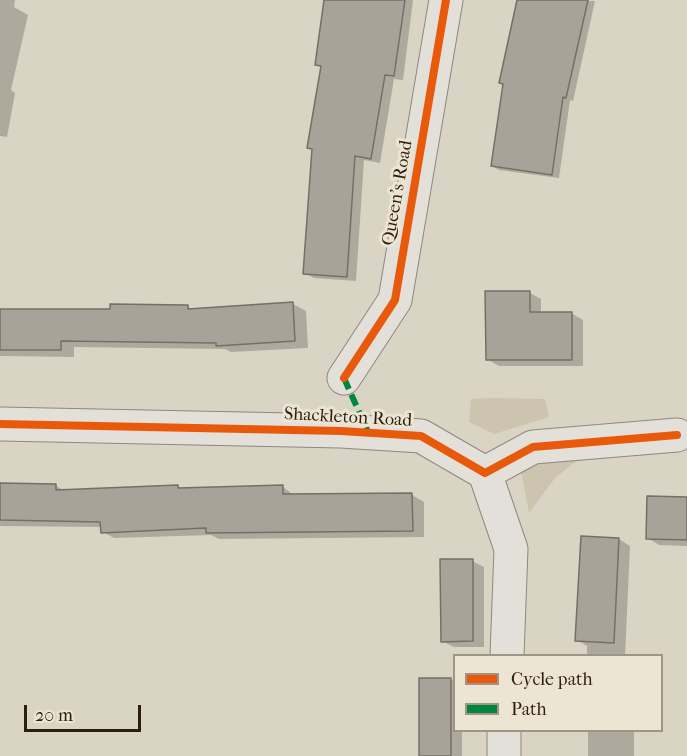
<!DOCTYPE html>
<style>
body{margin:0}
#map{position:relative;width:687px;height:756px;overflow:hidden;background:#dad4c5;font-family:"IM FELL French Canon",serif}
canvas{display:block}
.legend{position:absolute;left:453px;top:654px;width:210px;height:78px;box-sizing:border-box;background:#ece5d4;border:2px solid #a09584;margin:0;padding:8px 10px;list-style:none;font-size:18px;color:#2e1c0c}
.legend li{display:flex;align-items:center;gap:12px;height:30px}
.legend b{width:30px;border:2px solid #a09584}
.scale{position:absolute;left:24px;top:705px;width:117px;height:27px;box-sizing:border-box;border:3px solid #2e1c0c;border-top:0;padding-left:8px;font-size:18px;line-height:21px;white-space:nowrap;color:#2e1c0c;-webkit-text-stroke:4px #ece5d4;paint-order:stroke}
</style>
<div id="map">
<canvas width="687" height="756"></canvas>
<ul class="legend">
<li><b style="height:8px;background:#e8590c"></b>Cycle path</li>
<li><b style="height:8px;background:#00873e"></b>Path</li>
</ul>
<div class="scale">20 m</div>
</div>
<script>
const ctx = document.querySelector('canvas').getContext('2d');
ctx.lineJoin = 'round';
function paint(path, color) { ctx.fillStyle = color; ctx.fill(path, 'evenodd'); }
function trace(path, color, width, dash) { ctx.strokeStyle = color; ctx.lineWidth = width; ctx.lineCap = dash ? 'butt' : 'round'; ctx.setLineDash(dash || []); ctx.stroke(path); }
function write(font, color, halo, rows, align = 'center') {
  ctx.font = font + ' "IM FELL French Canon",serif'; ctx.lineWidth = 6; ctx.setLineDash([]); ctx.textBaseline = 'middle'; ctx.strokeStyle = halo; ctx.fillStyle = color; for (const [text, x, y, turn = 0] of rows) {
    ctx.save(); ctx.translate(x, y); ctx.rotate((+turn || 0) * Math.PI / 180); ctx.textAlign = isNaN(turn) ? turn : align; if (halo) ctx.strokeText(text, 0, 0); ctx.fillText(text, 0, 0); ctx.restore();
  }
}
const green = new Path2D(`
 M494 398 545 399 549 417 494 434 469 422 471 399Z
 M602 451 574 463 555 478 529 513 519 460Z`);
const shadow = new Path2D(`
 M0 0H15L14 7 28 15 11 90 15 93 7 137 0 136Z
 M325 0H413L403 80 394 79 380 163 364 160 356 281 314 278 305 273 314 150 309 147 322 67 317 64Z
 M518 0 595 1 573 101 570 100 559 178 499 170 492 166Z
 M530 293 541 299V314L571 313 583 320V366H499L487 359Z
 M293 304 306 311 308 348 231 352 225 349 74 347V357L0 356V310H111L187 307 193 310Z
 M0 484 56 486 65 491 177 486 183 489 283 487 295 496 412 495 424 502V537L219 539 211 535 114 538 103 532 102 527 0 526Z
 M687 498V546L659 545 648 538Z
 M619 539 630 546 625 656H587V646L577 640Z
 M472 561 484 567V647H454L442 641Z
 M451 679 454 682V730H462V756H421Z
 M588 730H634V756H588Z`);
const building = new Path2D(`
 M324 0H405L394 76 385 75 371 159 355 156 347 277 303 274 312 149 307 148 321 66 315 65Z
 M517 0H588L566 98 563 97 552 175 491 166 503 84 499 83Z
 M485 291H530V312H572V360H486Z
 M293 302 295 341 216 346V343L61 341V350H0V309H110V304L188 305V309Z
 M0 483 56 484V490L178 485V488L283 485V494L412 493 413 531 206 533V528L101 533 100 522 0 520Z
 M647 496 687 497V540L646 539Z
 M581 536 619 538 614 643 575 641Z
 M440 559H473V641L441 642Z
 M419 678H451V756H419Z`);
const minor = new Path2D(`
 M344 378 395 300 446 0
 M0 424 341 431 421 436 485 473
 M485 473 533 447 677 435
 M485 473 511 549 507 656
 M504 756V730`);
const quiet = new Path2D(`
 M344 378 368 432`);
const cycleway = new Path2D(`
 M344 378 395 300 446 0
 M0 424 341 431 421 436 485 473 533 447 677 435`);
const streetNames = [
 ["Queen's Road",398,193,-80],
 ["Shackleton Road",348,418,3]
];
paint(green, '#cdc4b0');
paint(shadow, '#0003');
paint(building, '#a8a398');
trace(building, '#756f65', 1.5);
trace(minor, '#8e887e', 35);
trace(minor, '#e2e0d9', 33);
trace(quiet, '#00873e', 6, [12, 6]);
trace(cycleway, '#e8590c', 8);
write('18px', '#2e1c0c', '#ece5d4', streetNames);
</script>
